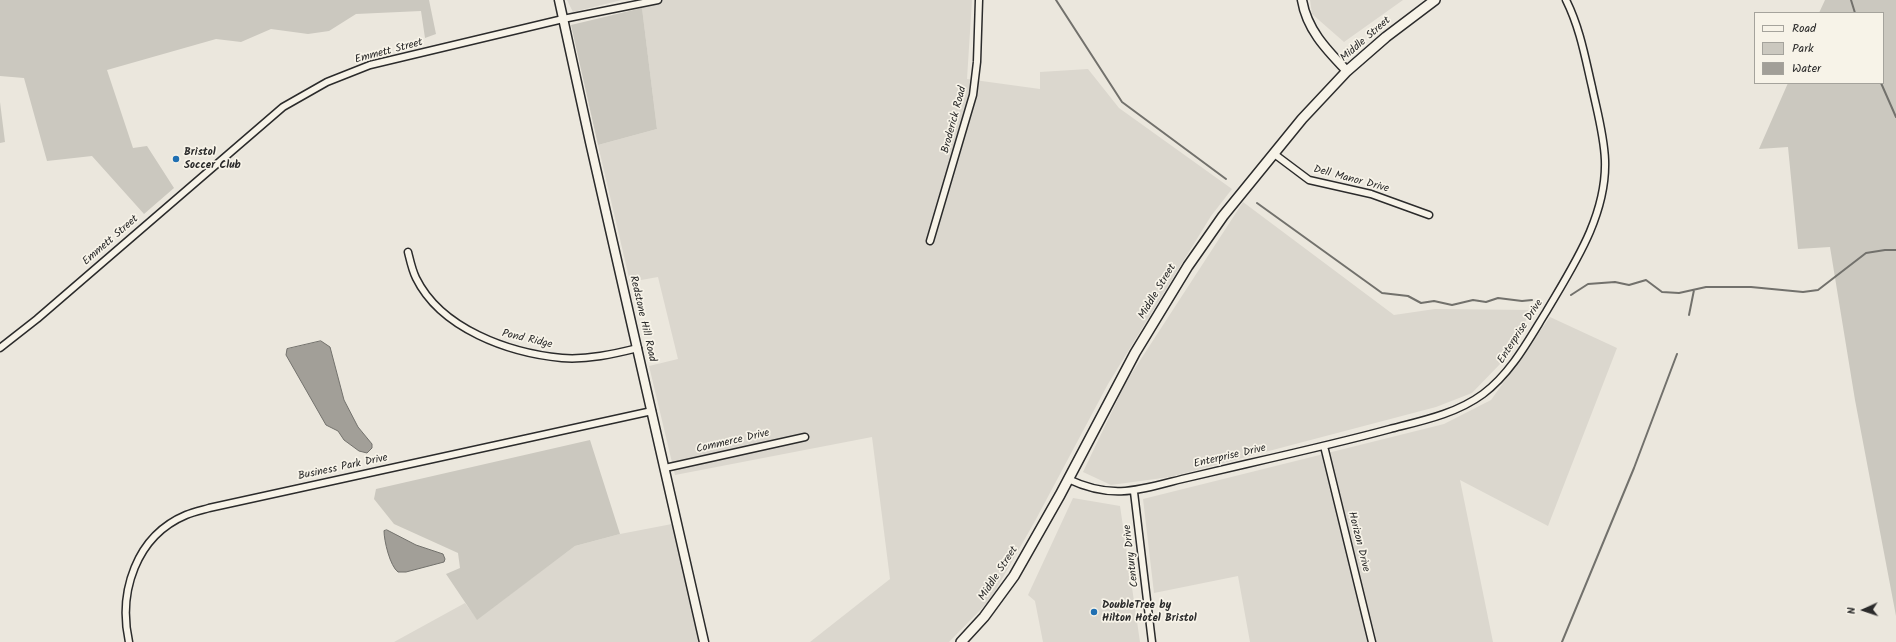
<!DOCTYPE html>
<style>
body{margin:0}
#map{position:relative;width:1896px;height:642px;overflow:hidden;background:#ebe7dd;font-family:Kalam,sans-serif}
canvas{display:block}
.legend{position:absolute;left:1754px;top:12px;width:130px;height:72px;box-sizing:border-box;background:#f7f3e8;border:1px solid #a5a39c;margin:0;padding:5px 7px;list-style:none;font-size:12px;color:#2b2b2b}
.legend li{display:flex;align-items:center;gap:8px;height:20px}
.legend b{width:20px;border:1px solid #a5a39c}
.north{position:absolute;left:1844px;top:590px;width:40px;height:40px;-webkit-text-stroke:3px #f7f3e8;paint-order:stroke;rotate:267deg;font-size:11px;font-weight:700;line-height:16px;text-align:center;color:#2b2b2b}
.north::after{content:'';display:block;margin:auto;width:14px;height:18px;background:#2b2b2b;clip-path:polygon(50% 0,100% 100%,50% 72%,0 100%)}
</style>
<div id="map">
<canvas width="1896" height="642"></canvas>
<ul class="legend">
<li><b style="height:5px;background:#f7f3e8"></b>Road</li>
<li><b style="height:11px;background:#cbc8bf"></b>Park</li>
<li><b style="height:11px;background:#a29f98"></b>Water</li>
</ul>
<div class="north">N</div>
</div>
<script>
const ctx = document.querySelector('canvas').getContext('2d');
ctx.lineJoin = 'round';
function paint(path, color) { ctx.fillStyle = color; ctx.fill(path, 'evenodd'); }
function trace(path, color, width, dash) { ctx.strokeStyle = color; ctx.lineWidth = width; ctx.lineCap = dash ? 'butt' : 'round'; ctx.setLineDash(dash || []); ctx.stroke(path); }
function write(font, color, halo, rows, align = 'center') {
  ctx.font = font + ' Kalam,sans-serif'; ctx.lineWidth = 3.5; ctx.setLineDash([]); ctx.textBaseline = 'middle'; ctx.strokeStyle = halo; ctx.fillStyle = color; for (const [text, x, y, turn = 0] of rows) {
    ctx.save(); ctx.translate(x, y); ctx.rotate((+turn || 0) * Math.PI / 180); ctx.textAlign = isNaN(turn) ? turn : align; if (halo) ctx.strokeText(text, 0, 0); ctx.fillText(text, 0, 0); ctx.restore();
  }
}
const built = new Path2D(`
 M567 0H622L573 12Z
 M641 0H972L967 79 1040 89V72L1088 69 1119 108 1232 189 1211 216 1108 384 1035 521 990 600 949 642H810L890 579 872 437 675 475 649 366 678 359 658 277 630 282 598 145 657 129Z
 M1310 0H1403L1344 42 1312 14Z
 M1243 202 1394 315 1435 309 1532 310 1501 363 1472 393 1436 407 1170 477 1111 485 1083 472 1126 382Z
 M1550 317 1617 348 1548 526 1460 480 1493 642H1250L1238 576 1154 593 1143 499 1444 424 1491 400Z
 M1073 498 1120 506 1140 642H1043L1035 601 1028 595Z
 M672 524 699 642H394L465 603 477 619 575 546 620 534Z`);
const green = new Path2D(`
 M0 0H429L436 34 425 38 421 11 356 14 329 31 308 34 271 29 241 42 216 39 107 70 133 148 147 146 174 188 144 214 92 156 47 161 24 78 0 76Z
 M1825 0H1896V616L1855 400 1830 247 1798 249 1788 147 1759 149 1788 83H1883V13H1819Z
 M642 8 657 129 598 145 571 25Z
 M0 102 5 142 0 143Z
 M590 440 620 534 575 546 477 620 446 574 460 568 458 553 394 524 374 499 376 489Z`);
const water = new Path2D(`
 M321 341 330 347 344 400 358 427 372 444V448L367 453 359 451 344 440 338 431 326 425 286 355 287 349Z
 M387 530 416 545 443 554 445 559 444 562 406 572H398C390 566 384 541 384 531Z`);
const stream = new Path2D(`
 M1056 0 1122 102 1226 179
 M1851 0 1855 13
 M1881 83 1896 117
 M1257 203 1382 293 1408 296 1421 303 1434 301 1452 305 1473 300 1486 302 1498 298 1522 301 1532 300
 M1571 295 1588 284 1615 282 1629 285 1646 280 1662 292 1679 293 1706 287H1751L1803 292 1818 290 1866 253 1885 250H1896
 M1689 315 1694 290
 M1562 642 1634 468 1677 354`);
const minor = new Path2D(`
 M1273 153 1309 180 1371 194 1429 215
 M930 241 973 95 977 62 979 0
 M408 252C410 260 412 270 416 278 441 329 509 353 562 358 587 360 614 354 638 348
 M0 348 37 319 283 107 327 82 370 65 563 19 658 0
 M1324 446 1372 642
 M665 468 805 437
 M1068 479C1112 500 1139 490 1182 479 1203 474 1224 469 1246 464 1294 453 1342 442 1390 429 1421 421 1456 414 1483 394 1511 373 1528 341 1546 312 1573 266 1607 216 1605 160 1604 135 1597 111 1592 87 1585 57 1580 28 1566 0
 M1134 492 1152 642
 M129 642C118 592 136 536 186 515 193 512 202 510 209 508L652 411`);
const secondary = new Path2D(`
 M559 0 590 142 704 642
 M1302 0C1307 30 1327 50 1347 71`);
const primary = new Path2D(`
 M961 642 984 617 1014 576 1060 495 1135 353 1188 266 1223 216 1302 119 1347 71 1386 37 1435 0`);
const markers = [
 [176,159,4,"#1f6fb2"],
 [1094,612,4,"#1f6fb2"]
];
const streetNames = [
 ["Middle Street",1366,40,-41],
 ["Emmett Street",389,52,-15],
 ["Broderick Road",955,120,-75],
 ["Dell Manor Drive",1351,180,15],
 ["Emmett Street",111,241,-41],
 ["Middle Street",1158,292,-59],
 ["Redstone Hill Road",642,319,77],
 ["Enterprise Drive",1521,332,-57],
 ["Pond Ridge",527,340,13],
 ["Commerce Drive",733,442,-13],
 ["Enterprise Drive",1230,457,-13],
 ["Business Park Drive",343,468,-12],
 ["Horizon Drive",1358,542,76],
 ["Century Drive",1132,556,-97],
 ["Middle Street",999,574,-57]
];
const poiNames = [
 ["Bristol",184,153],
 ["Soccer Club",184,166],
 ["DoubleTree by",1102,606],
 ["Hilton Hotel Bristol",1102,619]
];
paint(built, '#dbd7ce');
paint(green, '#cbc8bf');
paint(water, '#a29f98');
trace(water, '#72716c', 1);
trace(stream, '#72716c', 2);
trace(minor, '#2b2b2b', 9);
trace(secondary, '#2b2b2b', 11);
trace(primary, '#2b2b2b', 12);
trace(minor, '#f7f3e8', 6);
trace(secondary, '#f7f3e8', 8);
trace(primary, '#f7f3e8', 9);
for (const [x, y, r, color] of markers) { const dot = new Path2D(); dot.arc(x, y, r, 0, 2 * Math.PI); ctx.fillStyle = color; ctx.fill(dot); trace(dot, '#f7f3e8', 1.5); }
write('11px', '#2b2b2b', '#f7f3e8', streetNames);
write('bold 11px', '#2b2b2b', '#f7f3e8', poiNames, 'left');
</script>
